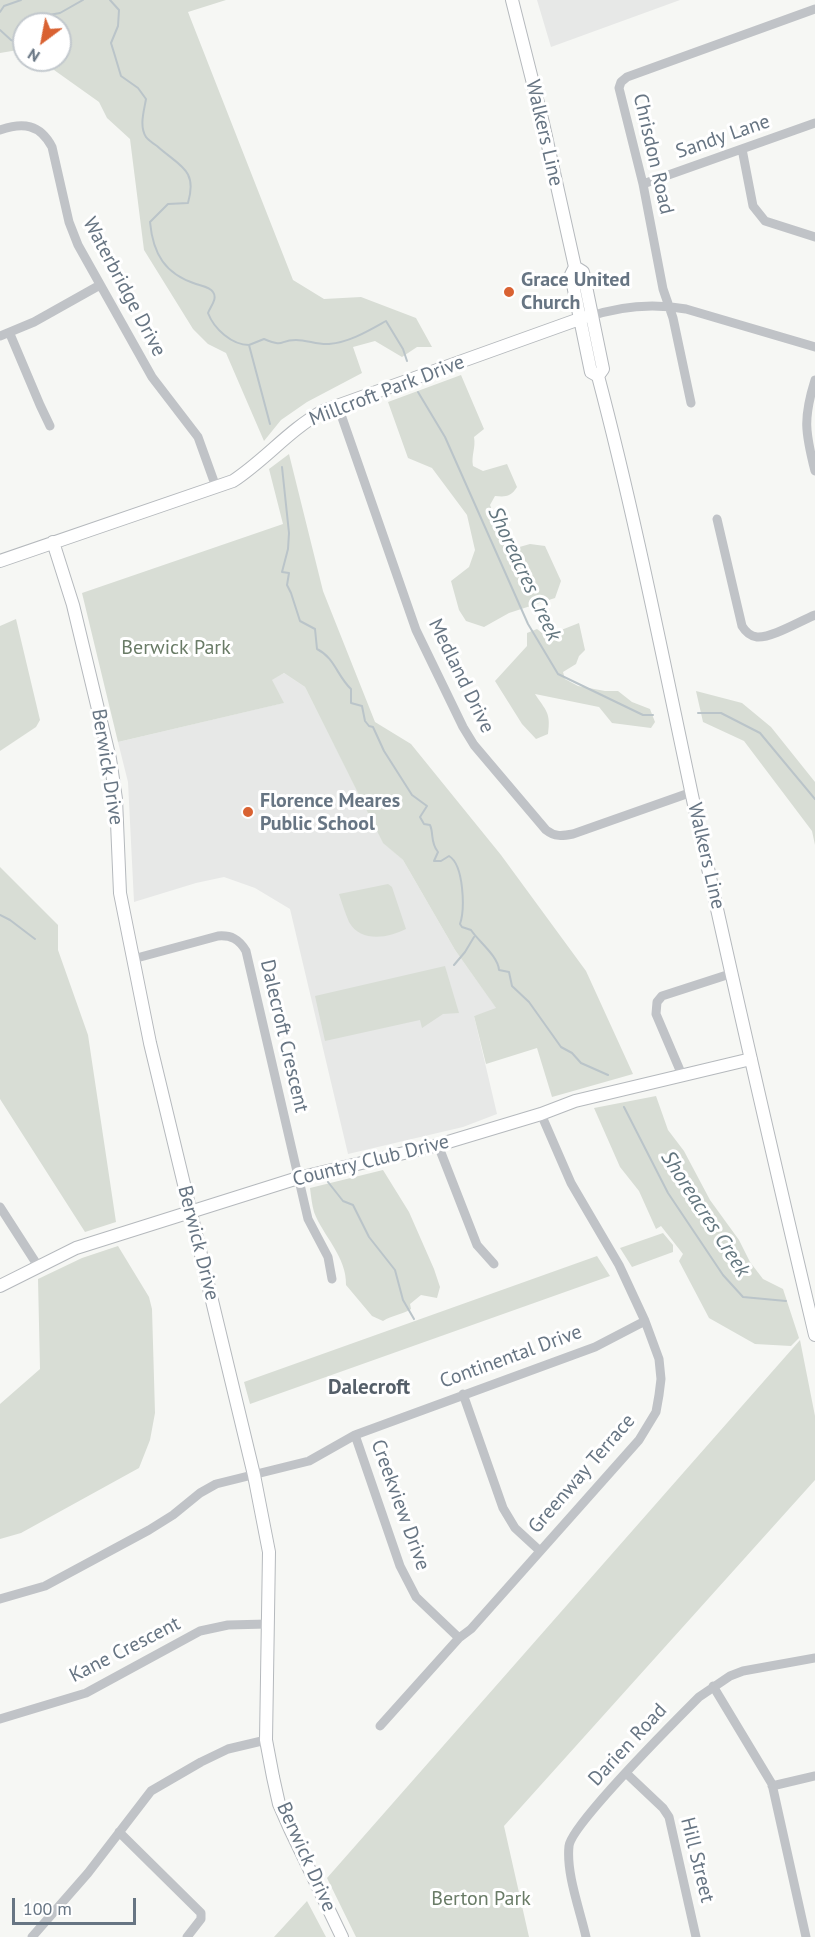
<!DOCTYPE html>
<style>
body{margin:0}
#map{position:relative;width:815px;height:1937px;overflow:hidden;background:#f6f7f4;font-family:"PT Sans",sans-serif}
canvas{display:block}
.north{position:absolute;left:12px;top:12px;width:60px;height:60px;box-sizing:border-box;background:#fff;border:2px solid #c2c8cd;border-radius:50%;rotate:212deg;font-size:16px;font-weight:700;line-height:24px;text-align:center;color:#677583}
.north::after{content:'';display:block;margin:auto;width:21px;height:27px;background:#d96232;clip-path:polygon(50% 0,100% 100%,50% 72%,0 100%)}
.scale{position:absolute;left:12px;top:1898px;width:124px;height:27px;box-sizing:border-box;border:3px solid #677583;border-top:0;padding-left:8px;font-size:18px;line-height:21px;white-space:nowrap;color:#677583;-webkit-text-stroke:4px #fff;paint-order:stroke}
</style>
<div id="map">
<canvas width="815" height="1937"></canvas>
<div class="north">N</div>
<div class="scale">100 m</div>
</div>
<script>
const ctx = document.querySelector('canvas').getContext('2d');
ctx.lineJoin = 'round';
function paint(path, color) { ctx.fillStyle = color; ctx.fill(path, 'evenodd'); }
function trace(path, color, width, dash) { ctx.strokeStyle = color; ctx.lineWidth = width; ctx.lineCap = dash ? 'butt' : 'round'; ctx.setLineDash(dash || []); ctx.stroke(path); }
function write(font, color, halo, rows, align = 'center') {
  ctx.font = font + ' "PT Sans",sans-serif'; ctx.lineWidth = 6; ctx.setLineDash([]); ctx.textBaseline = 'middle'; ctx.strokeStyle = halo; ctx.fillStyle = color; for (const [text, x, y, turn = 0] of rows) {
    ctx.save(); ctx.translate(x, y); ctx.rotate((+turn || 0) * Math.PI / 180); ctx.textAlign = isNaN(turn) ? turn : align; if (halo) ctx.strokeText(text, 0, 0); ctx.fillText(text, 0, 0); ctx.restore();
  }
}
const built = new Path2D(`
 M537 0H680L551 47Z
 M284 673 305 687 383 842 403 860 455 950 497 1009 474 1016 497 1114 463 1127 348 1154 290 909 255 888 224 877 196 883 134 902 128 782 118 742 283 703 271 680Z`);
const green = new Path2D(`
 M0 0H226L188 12 293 280 324 299 361 297 416 318 432 347H417L402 357 375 341 353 347 362 373 307 402 281 420 264 441 226 353 208 344 193 329 144 250 130 139 107 118 99 102 40 60H60V24H24V49L0 53Z
 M461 375 484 429 474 437C476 448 471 455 473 466L483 471 507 464 517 487C511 497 505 497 495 496L490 505 505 542 516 548 530 544 545 546 561 581 555 598 509 613 484 627 466 621 459 610 451 581 469 567 475 550 467 515 432 468 408 458 388 402Z
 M289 454 323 591 375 722 411 744 501 855 586 971 633 1074 552 1097 537 1048 486 1064 474 1016 496 1008 455 950 403 860 383 843 305 687 284 673 272 680 284 703 118 742 82 593 283 524 269 469Z
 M16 619 40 720 36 727 0 751V626Z
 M579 623 585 650 579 656 576 664 563 672 565 679 578 686 605 691H618L632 702 650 709 655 722 651 728 612 723 599 707 535 694C546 711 551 712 548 734L536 739 522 724 495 681 527 646V633L537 629 546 636Z
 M696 691 742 703 771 727 815 782V845L812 831 744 741 703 722Z
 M0 867 58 925V950L88 1035 116 1222 85 1232 0 1099Z
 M388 884 392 887 406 929C388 938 361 943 349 922 345 913 342 903 339 894Z
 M445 966 459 1013 443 1014 422 1028 420 1020 325 1041 315 996Z
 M656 1096 668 1130 684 1151 710 1200 739 1240 750 1262 763 1279 783 1289 799 1338 791 1346 755 1344 709 1318 679 1261 683 1254 661 1226 656 1229 639 1191 620 1167 594 1108Z
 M383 1170 409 1212 434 1269 440 1287 437 1298 421 1295 410 1304 411 1309C402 1315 392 1315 383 1321L372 1316 346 1285C347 1257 323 1236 314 1212 312 1205 311 1196 310 1188Z
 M663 1233 673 1245V1252L632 1267 620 1248Z
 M118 1246 149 1297 152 1309 155 1413 150 1440 139 1468 21 1533 0 1539V1404L40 1369 38 1279 82 1258Z
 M597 1256 610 1276 250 1404 244 1382Z
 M800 1340 815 1416V1480L504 1826 529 1937H356L327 1878Z
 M307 1901 326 1937H274Z`);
const stream = new Path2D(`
 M110 0 119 10 118 26 111 43 115 56 121 76 138 88 146 99C144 111 139 126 146 137 148 140 154 144 157 146 179 166 198 169 188 203L168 204 150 222C153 254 165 274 196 284 202 286 210 287 213 292 218 299 210 307 208 313 214 329 232 345 249 345L270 424
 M0 12 4 6 21 0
 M44 24 49 15 60 13 83 0
 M0 30 11 40 24 44
 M249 345 264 339C286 348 278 340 296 340 307 340 318 345 329 344 350 342 368 331 386 321L403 349 407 361
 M418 392 445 437 528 624 558 674 643 715H653
 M282 467 289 533 288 549 282 572 289 573 287 585 291 593 300 621 315 629 317 649C335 658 337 676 351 689V703L362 706 365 721 369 726 373 727 384 751 412 795 427 806 420 817 424 824 430 825C434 834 430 842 438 852L434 861H441L449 856C464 865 465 909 460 924L462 927 471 930C479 942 498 956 499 970L509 972 512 986 529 1002 561 1047 572 1053 581 1063 608 1075
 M698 713H721L760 733 815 799
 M0 915 10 920 35 939
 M454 965 465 952 474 937
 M624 1107 668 1193 723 1275 743 1297 786 1301
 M328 1182 343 1201 353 1205 369 1237 395 1270 403 1300 414 1319`);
const street = new Path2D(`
 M0 130C23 122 40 124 52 147L69 222 78 245 152 377 198 437 216 487
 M742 149 753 206 765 221 815 237
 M643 184 815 123
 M588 317C620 306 653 303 686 309L815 347
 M10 334 40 405 50 426
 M0 336 34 322 100 285
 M815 380C803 418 805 432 815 471
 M691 403 673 318 663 289 643 184 619 88 621 82 627 77 815 9
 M338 406 416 630 463 727 474 745 546 830C555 837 562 836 573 834L692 792
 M717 519 742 626C745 631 749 636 757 637 772 638 800 621 815 615
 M133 959 218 936C231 935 239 939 246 951L308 1219 328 1257 332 1279
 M682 1075 656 1014 657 1002 662 996 733 973
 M438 1145 477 1245 494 1264
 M0 1207 38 1266
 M463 1394 503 1508 515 1528 540 1551
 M355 1435 400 1566 416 1597 459 1638
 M0 1599 45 1586 149 1530 173 1515 200 1493 216 1484 309 1461 355 1435 595 1347 645 1321
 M713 1686 772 1784 806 1937
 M0 1719 86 1693 200 1631 228 1625 267 1624
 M380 1726 459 1638 471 1629 639 1440 656 1412 659 1395 661 1379 659 1359 645 1321 619 1265 571 1183 541 1114
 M626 1773 663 1808 669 1817 696 1937
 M772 1786 815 1776
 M119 1832 201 1913V1919L187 1937
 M32 1937 88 1873 151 1791 201 1762 228 1749 266 1740
 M586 1937C580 1910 566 1874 569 1846 571 1825 677 1719 699 1697L730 1676 743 1671 815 1658`);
const secondary = new Path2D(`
 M512 0 543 123 575 267 571 275 591 372 598 376C635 516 663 659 693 800 732 979 773 1157 815 1335
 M575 267 583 272 603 369 598 376
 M53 542 73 605 110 759 116 799 120 893 150 1043 254 1475 269 1552 266 1740 273 1777 279 1804 290 1829 342 1937
 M0 561 233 481C265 460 289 430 323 411L585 317
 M0 1286 76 1248 298 1178 438 1145 541 1114 575 1101 751 1059`);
const markers = [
 [509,292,6,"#d96232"],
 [248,812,6,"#d96232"]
];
const streetNames = [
 ["Walkers Line",544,133,77],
 ["Sandy Lane",723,137,-19],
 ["Chrisdon Road",653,154,77],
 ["Waterbridge Drive",124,287,62],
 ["Millcroft Park Drive",387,391,-21],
 ["Medland Drive",461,676,64],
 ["Berwick Drive",107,767,81],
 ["Walkers Line",706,856,77],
 ["Dalecroft Crescent",284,1036,77],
 ["Country Club Drive",371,1161,-14],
 ["Berwick Drive",198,1243,76],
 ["Continental Drive",511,1357,-20],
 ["Greenway Terrace",582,1474,-49],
 ["Creekview Drive",400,1505,70],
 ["Kane Crescent",125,1650,-27],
 ["Darien Road",628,1745,-47],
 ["Berwick Drive",306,1857,66],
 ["Hill Street",697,1860,76]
];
const poiNames = [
 ["Grace United",521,280],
 ["Church",521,303],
 ["Florence Meares",260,801],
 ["Public School",260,824]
];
const parkNames = [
 ["Berwick Park",176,648],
 ["Berton Park",481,1899]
];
const waterNames = [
 ["Shoreacres Creek",524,574,65],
 ["Shoreacres Creek",705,1214,57]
];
const neighbourhoodNames = [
 ["Dalecroft",369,1388]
];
paint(built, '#e7e8e7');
paint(green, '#d8ddd5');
trace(stream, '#bac4c9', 2);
trace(secondary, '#b5b9bd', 14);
trace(street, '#c0c3c7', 9);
trace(secondary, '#fff', 12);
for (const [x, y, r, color] of markers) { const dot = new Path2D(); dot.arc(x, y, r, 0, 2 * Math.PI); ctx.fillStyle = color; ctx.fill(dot); trace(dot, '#fff', 2); }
write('20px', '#677583', '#fff', streetNames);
write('bold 20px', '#677583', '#fff', poiNames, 'left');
write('20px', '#697b66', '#fff', parkNames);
write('italic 21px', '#63767f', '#fff', waterNames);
write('bold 21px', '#555f69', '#fff', neighbourhoodNames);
</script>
